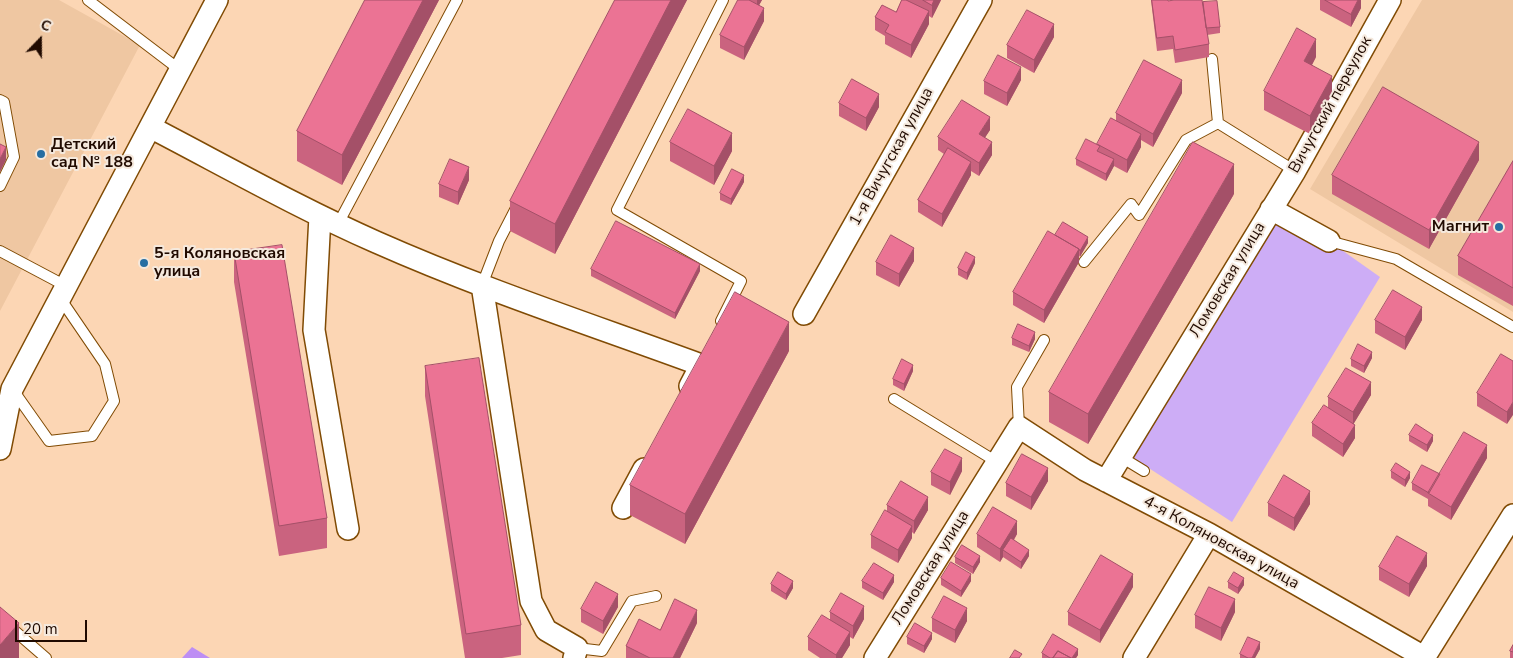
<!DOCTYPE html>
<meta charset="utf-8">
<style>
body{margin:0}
#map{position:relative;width:1513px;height:658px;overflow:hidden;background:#fcd6b4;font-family:"Nunito Sans",sans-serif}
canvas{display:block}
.north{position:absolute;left:15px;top:15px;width:50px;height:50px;-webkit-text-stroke:4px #f5e9dd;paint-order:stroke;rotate:22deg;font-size:14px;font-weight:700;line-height:20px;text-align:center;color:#200a00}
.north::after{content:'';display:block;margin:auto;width:18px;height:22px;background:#200a00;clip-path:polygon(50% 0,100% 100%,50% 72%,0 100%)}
.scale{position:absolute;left:15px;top:620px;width:72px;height:22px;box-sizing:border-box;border:2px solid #200a00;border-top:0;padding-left:6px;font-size:15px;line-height:18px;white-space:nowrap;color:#200a00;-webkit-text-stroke:4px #f5e9dd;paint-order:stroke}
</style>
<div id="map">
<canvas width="1513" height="658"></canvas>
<div class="north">С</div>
<div class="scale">20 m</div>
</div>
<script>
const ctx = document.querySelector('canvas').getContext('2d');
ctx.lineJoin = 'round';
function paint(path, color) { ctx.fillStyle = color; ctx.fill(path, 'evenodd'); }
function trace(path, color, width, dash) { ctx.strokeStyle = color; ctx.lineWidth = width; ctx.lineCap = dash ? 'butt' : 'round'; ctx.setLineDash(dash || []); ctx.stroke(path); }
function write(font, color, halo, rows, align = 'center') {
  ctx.font = font + ' "Nunito Sans",sans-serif'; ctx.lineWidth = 4; ctx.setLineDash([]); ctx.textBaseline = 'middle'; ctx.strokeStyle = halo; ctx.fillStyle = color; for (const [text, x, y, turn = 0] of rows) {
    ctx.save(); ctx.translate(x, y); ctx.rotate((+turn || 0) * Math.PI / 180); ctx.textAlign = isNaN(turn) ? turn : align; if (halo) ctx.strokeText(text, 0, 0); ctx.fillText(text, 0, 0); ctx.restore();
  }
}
const built = new Path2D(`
 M0 0H59L140 45 0 311Z
 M1422 0H1513V312L1310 189Z`);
const green = new Path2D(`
 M1271 209 1329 241 1380 277 1232 522 1124 452Z`);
const forest = new Path2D(`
 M192 647 210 658H182Z`);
const lane = new Path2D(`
 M88 0 180 70
 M1212 59 1218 123 1295 171
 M0 100 4 102 14 157 0 186
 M338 224 457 0
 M1329 241 1396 259 1513 327
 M0 251 66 286
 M1084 262 1131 204 1139 215 1186 140 1218 123
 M482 285 499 241 516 208
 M721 321 741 281 617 210 723 0
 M13 390 49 441 92 436 114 401 105 364 60 298
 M894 399 997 462
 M1019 427 1017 387 1044 340
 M1121 457 1144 471
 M0 618 46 658
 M577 648 602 651 632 601 656 596`);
const street = new Path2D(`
 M150 127C225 166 299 208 376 242 482 289 592 325 701 365L690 386
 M1271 209 1329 241
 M320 216 314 330 348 529
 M482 285 531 601 546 630 577 648 574 658
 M804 314 981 0
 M0 449 12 389 217 0
 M1106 481 1295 171 1390 0
 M623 508 644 469
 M875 658 1019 427 1085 470 1209 534 1424 657
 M1134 658 1209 534
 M1424 658 1513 515`);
const wall = new Path2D(`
 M365 0H439L342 185 297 161V131Z
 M615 0H687L555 254 510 231V201Z
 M738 0H762L759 5 764 21 744 60 720 48V35Z
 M902 0H941L932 18 929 16V24L911 58 885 44V36L875 30V17L896 12Z
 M1151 0H1168V1L1203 2 1220 27V33L1207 35 1209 44V57L1175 63 1173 49 1157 51Z
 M1320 0H1361V8L1351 27 1320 10Z
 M1054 37 1034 73 1007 58V45Z
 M1316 57 1312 65 1332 94 1310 134 1264 110V91Z
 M1021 80 1007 106 984 94V81Z
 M1182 93 1153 147 1141 140V147L1127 173 1114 166 1106 181 1076 165V159L1097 145 1116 121V113Z
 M839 103 879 107 866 131 839 116Z
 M990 130 985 137 992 155 979 176 971 171V175L942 227 918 212V200L944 154 938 150V137Z
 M670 142 732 151 714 185 670 161Z
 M1479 160 1429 249 1332 194V175Z
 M1513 161V306L1458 275V256Z
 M469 180 458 205 439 197V184Z
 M744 182 731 205 720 200V193Z
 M1234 194 1088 444 1049 422V392Z
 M1055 235 1088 243 1079 257V262L1044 323 1013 305V292Z
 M234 252 327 518V548L279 556 234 282Z
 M914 261 899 287 876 275V262Z
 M975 263 967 280 958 275V268Z
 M591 269 700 271 675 319 591 276Z
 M1375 320H1422L1405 350 1375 333Z
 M1012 338 1035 339 1029 352 1012 345Z
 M789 351 685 544 630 515V485Z
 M1372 358 1364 373 1351 366V359Z
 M1513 361 1507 424 1477 406V393Z
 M425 366 521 625V655L502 658H465L425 396Z
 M913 371 904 391 893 385V379Z
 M1371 395 1353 424 1355 438 1343 457 1312 436V423L1328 408V397Z
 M1409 435 1433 441 1427 452 1409 441Z
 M1487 458 1451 520 1428 506V499L1412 490V483Z
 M962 471 950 495 931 485V472Z
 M1391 471 1410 478 1405 487 1391 478Z
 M1048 481 1031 510 1006 496V483Z
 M1268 503 1310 504 1294 531 1268 516Z
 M887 505 928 510 914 534 912 532V538L898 563 871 548V535L887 511Z
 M977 534H1017L1014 540 1029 556 1021 569 1003 557 1000 562 977 547Z
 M955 557 980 562 973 574 955 563Z
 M1427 566 1409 597 1379 580V567Z
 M941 578 971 581 961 597 941 585Z
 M862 581 894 582 883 600 862 588Z
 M1228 582 1244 585 1238 594 1228 588Z
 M771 584 793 588 786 600 771 591Z
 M1133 587 1100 643 1068 625V612Z
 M618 607 603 634 581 622V609Z
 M830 612 864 619 853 639 850 637V645L842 658H820L808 650V637L830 619Z
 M1235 612 1221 641 1195 628V615Z
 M932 618 967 621 955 643 932 631Z
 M697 623 680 658H626V646Z
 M907 637 932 639 924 653 907 644Z
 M1513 645V658H1510V651Z
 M1260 649 1255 658H1240V654Z
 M1042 653 1078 655 1076 658H1042Z`);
const shadedWall = new Path2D(`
 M423 0H439L342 185V155Z
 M671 0H687L555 254V224Z
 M757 0H762L757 9Z
 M934 0H941L932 18V5Z
 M1358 0H1361V8L1351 27V14Z
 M764 8V21L744 60V47Z
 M929 11V24L911 58V45Z
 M1054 24V37L1034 73V60Z
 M1316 39V57L1304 80V61Z
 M1021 67V80L1007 106V93Z
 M1332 76V94L1310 134V116Z
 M1182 80V93L1153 147V134Z
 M879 94V107L866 131V118Z
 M990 117V130L979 147V134Z
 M732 133V151L714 185V166Z
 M1141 134V147L1127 173V160Z
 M992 142V155L979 176V163Z
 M1479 142V160L1429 249V230Z
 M6 147V160L0 172V159Z
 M1114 159V166L1106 181V174Z
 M971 162V175L942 227V214Z
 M1234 164V194L1088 444V414Z
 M469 167V180L458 205V192Z
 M744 175V182L731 205V199Z
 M1088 237V243L1080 257V251Z
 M914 248V261L899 287V274Z
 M1079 249V262L1044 323V310Z
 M975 257V263L967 280V273Z
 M700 264V271L675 319V313Z
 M1422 307V320L1405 350V337Z
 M789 322V351L685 544V514Z
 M1035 332V339L1029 352V346Z
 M1372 352V358L1364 373V366Z
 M913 365V371L904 391V384Z
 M1371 382V395L1353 425V412Z
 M1513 402V415L1507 424V412Z
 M1355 425V438L1343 457V444Z
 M1433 435V441L1427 452V445Z
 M1487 445V458L1451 520V507Z
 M962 458V471L950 495V482Z
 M1048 468V481L1031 510V497Z
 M1410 472V478L1405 487V480Z
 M1310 491V504L1294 531V518Z
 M928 497V510L914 534V521Z
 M1017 521V534L1006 552 1003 550V557L1000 562V549Z
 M912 526V538L898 563V550Z
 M1029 550V556L1021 569V562Z
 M1427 553V566L1409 597V584Z
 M980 556V562L973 574V567Z
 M971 574V581L961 597V591Z
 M1133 574V587L1100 643V630Z
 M894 575V582L883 600V593Z
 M1244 578V585L1238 594V588Z
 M793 581V588L786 600V594Z
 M618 594V607L603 634V621Z
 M1235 599V612L1221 641V628Z
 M864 606V619L853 639V626Z
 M967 608V621L955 643V630Z
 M697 610V623L680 658H673Z
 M19 623V658H0V645Z
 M850 632V645L842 658H836V655Z
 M932 633V639L924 653V646Z
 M1260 642V649L1255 658H1252Z
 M1078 649V655L1076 658H1072Z`);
const building = new Path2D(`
 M365 0H423L342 155 297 131Z
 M615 0H671L555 224 510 201Z
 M738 0H749L764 8 744 47 720 35Z
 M902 0H906L929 11 911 45 885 32 889 25 875 17 882 5 896 12Z
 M923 0H934L932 5Z
 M1152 0H1168V1L1174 0H1202L1209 44 1175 50 1173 36 1157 38Z
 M1325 0H1358L1351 14Z
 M1217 1 1220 27 1206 28 1203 2Z
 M1027 10 1054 24 1034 60 1007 45Z
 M1297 28 1316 39 1304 61 1332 76 1310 116 1264 91Z
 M998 55 1021 67 1007 93 984 81Z
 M1144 60 1182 80 1153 134 1116 113Z
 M852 79 879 94 866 118 839 103Z
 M1383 87 1479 142 1429 230 1332 175Z
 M962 100 990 117 979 134 992 142 979 163 938 137Z
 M688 109 732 133 714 166 670 142Z
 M1111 118 1141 134 1127 160 1097 144Z
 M1086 139 1100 146 1097 151 1114 159 1106 174 1076 159Z
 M1193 142 1234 164 1088 414 1049 392Z
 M0 144 6 147 0 159Z
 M948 148 971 162 942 214 918 200Z
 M450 159 469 167 458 192 439 184Z
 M1513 161V288L1458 256Z
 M732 169 744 175 731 199 720 193Z
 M616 221 700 264 675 313 591 269Z
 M1063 222 1088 237 1080 251 1079 249 1055 235Z
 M1048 231 1079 249 1044 310 1013 292Z
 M891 235 914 248 899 274 876 262Z
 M282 245 327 518 279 526 234 252Z
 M966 252 975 257 967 273 958 268Z
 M1393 290 1422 307 1405 337 1375 320Z
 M735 292 789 322 685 514 630 485Z
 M1018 324 1035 332 1029 346 1012 338Z
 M1358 344 1372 352 1364 366 1351 359Z
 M1501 354 1513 361V402L1507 412 1477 393Z
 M479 358 521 625 466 634 425 366Z
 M902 359 913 365 904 384 893 379Z
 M1346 368 1371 382 1353 412 1328 397Z
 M1324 405 1355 425 1343 444 1312 423Z
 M1416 424 1433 435 1427 445 1409 435Z
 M1464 432 1487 445 1451 507 1428 493Z
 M945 449 962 458 950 482 931 472Z
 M1022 454 1048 468 1031 497 1006 483Z
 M1396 463 1410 472 1405 480 1391 471Z
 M1422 465 1440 474 1429 493 1412 483Z
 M1284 475 1310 491 1294 518 1268 503Z
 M901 481 928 497 914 521 887 505Z
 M993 507 1017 521 1000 549 977 534Z
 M885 510 912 526 898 550 871 535Z
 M1397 536 1427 553 1409 584 1379 567Z
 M1011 538 1029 550 1021 562 1003 550Z
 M962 545 980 556 973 567 955 557Z
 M1101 555 1133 574 1100 630 1068 612Z
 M951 562 971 574 961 591 941 578Z
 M874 563 894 575 883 593 862 581Z
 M778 572 793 581 786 594 771 584Z
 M1234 572 1244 578 1238 588 1228 582Z
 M596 582 618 594 603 621 581 609Z
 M1209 587 1235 599 1221 628 1195 615Z
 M841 593 864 606 853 626 830 612Z
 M944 596 967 608 955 630 932 618Z
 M675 599 697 610 673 658H650L626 646 639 619 660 630Z
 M0 607 19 623 0 645Z
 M822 615 850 632 836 655 808 637Z
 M915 623 932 633 924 646 907 637Z
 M1053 634 1078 649 1072 658H1071L1058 651 1053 658H1050L1042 653Z
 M1248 637 1260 642 1252 658H1248L1240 654Z
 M1513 645V652L1510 651Z
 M1015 650 1022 654 1019 658H1010Z
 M1058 651 1071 658H1053Z`);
const markers = [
 [41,154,5,"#266ea2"],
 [1499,227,5,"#266ea2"],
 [144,263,5,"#266ea2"]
];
const streetNames = [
 ["Вичугский переулок",1331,105,-61],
 ["1-я Вичугская улица",892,157,-61],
 ["Ломовская улица",1228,280,-59],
 ["4-я Коляновская улица",1221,543,29],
 ["Ломовская улица",931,568,-58]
];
const poiNames = [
 ["Детский",51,145],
 ["сад № 188",51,163],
 ["Магнит",1489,227,"right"],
 ["5-я Коляновская",154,254],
 ["улица",154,272]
];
paint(built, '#efc7a2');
paint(green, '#cdadf6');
paint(forest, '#bd8ef4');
trace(lane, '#804b04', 12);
trace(street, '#804b04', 24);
trace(lane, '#fff', 10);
trace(street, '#fff', 21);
paint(wall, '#ca637f');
paint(shadedWall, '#a45068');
paint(building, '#eb7394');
trace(building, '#a45068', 1);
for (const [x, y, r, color] of markers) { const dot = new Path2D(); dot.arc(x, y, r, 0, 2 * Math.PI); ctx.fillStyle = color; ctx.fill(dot); trace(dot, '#f5e9dd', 2); }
write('16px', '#200a00', '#f5e9dd', streetNames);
write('bold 16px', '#200a00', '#f5e9dd', poiNames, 'left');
</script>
